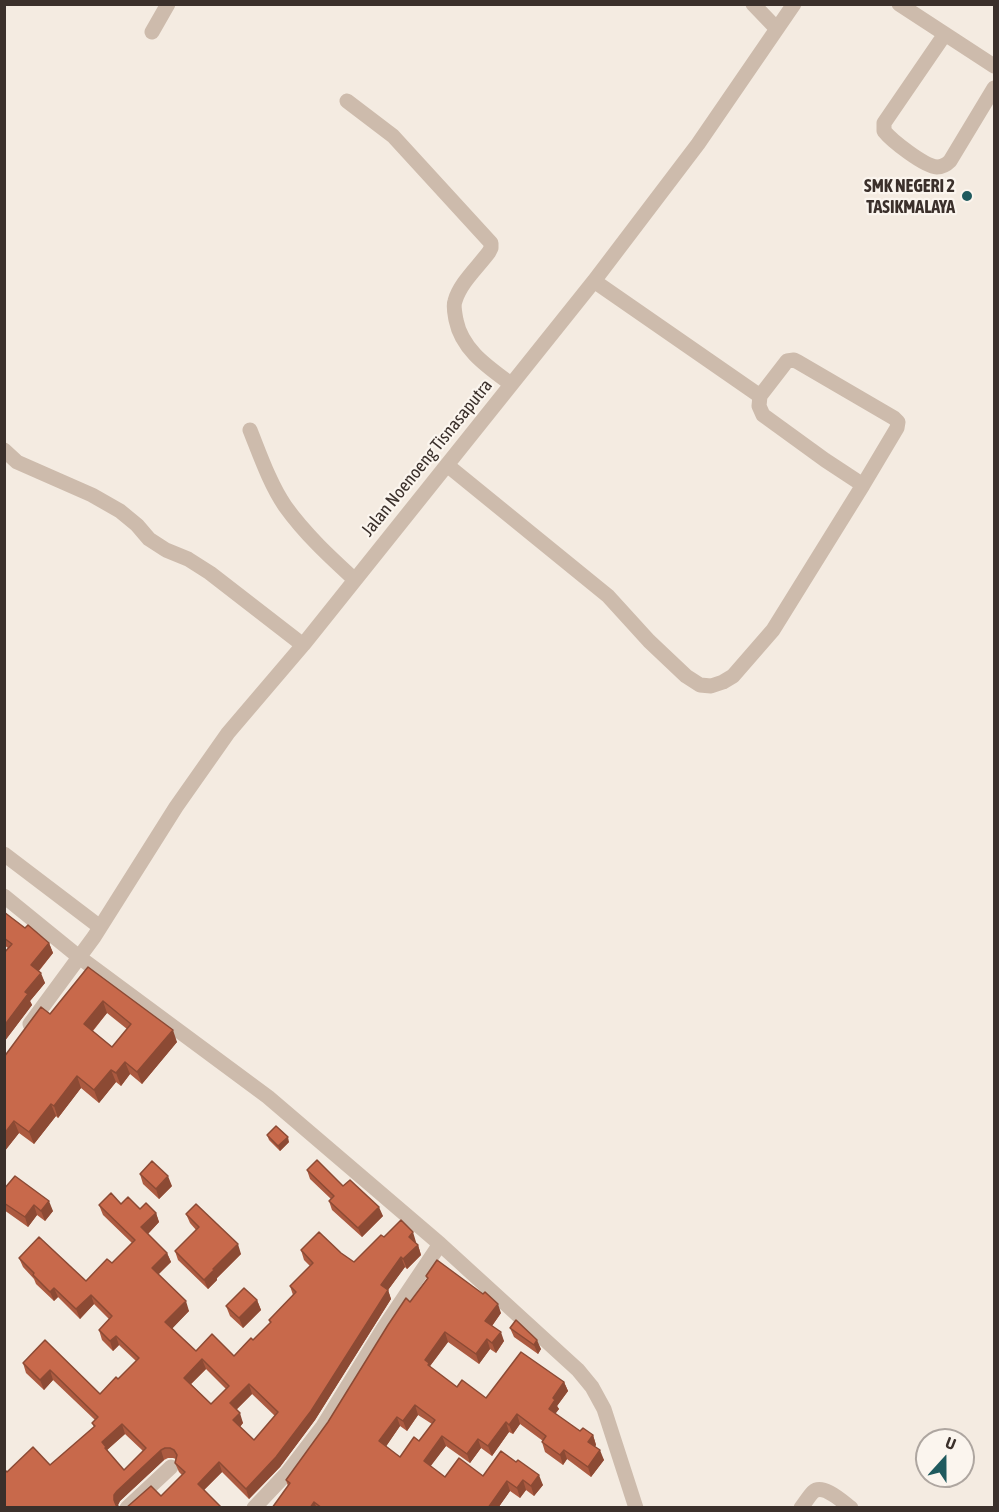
<!DOCTYPE html>
<style>
body{margin:0}
#map{position:relative;width:999px;height:1512px;overflow:hidden;background:#f4ebe1;font-family:"Asap Condensed",sans-serif}
canvas{display:block}
.frame{position:absolute;inset:0;border:6px solid #3b302b;pointer-events:none}
.north{position:absolute;left:915px;top:1428px;width:60px;height:60px;box-sizing:border-box;background:#fbf5ee;border:2px solid #aea6a0;border-radius:50%;rotate:21deg;font-size:16px;font-weight:700;line-height:24px;text-align:center;color:#3b302b}
.north::after{content:'';display:block;margin:auto;width:21px;height:27px;background:#1f5a5e;clip-path:polygon(50% 0,100% 100%,50% 72%,0 100%)}
</style>
<div id="map">
<canvas width="999" height="1512"></canvas>
<div class="frame"></div>
<div class="north">U</div>
</div>
<script>
const ctx = document.querySelector('canvas').getContext('2d');
ctx.lineJoin = 'round';
function trace(path, color, width, dash) { ctx.strokeStyle = color; ctx.lineWidth = width; ctx.lineCap = dash ? 'butt' : 'round'; ctx.setLineDash(dash || []); ctx.stroke(path); }
function paint(path, color) { ctx.fillStyle = color; ctx.fill(path, 'evenodd'); }
function write(font, color, halo, rows, align = 'center') {
  ctx.font = font + ' "Asap Condensed",sans-serif'; ctx.lineWidth = 4.5; ctx.setLineDash([]); ctx.textBaseline = 'middle'; ctx.strokeStyle = halo; ctx.fillStyle = color; for (const [text, x, y, turn = 0] of rows) {
    ctx.save(); ctx.translate(x, y); ctx.rotate((+turn || 0) * Math.PI / 180); ctx.textAlign = isNaN(turn) ? turn : align; if (halo) ctx.strokeText(text, 0, 0); ctx.fillText(text, 0, 0); ctx.restore();
  }
}
const minor = new Path2D(`
 M753 4 777 29
 M899 4 994 66
 M152 32 168 4
 M945 34 884 123V131C892 141 924 166 937 167 943 167 946 165 950 161L994 88
 M347 101 393 136 491 243V248L489 252C478 267 460 283 455 301 453 306 455 314 456 320 462 350 488 367 511 384
 M594 281 760 396
 M250 430C260 455 270 484 285 506 305 534 330 557 355 580
 M4 450 17 462 92 495 120 511 137 525 149 539 166 550 188 559 210 573 303 645
 M447 465 608 596 649 641 686 676 700 685 711 686 723 682 733 676 773 630 863 485 825 460 763 415 759 406 760 396 787 361 794 360 798 362 894 418 898 422 897 428 863 485
 M4 854 100 927
 M4 896 79 957 268 1097 440 1244 578 1370 592 1387 604 1409 636 1508
 M30 1024 94 937 176 807 228 733 303 645 594 281 698 144 794 4
 M127 1508 171 1467
 M254 1508 287 1473 323 1426 383 1329 440 1244
 M801 1508C805 1503 809 1496 813 1492 823 1483 843 1502 851 1508`);
const wall = new Path2D(`
 M4 912 25 928 49 943 53 953 39 971 45 983 30 1001 32 1005 4 1042V953L8 948 4 945Z
 M88 967 177 1042 142 1084 130 1074 121 1086 116 1082 99 1103 81 1088 58 1118 56 1116 34 1144 19 1133 4 1152V1057L50 1014ZM107 1013 127 1029 112 1047 93 1031Z
 M267 1135 289 1142 280 1151 269 1140Z
 M307 1170 343 1186 383 1216 362 1237 332 1210 329 1201 331 1199 310 1179Z
 M140 1174 172 1186 159 1199 143 1184Z
 M4 1189 53 1211 45 1221 37 1215 28 1227 4 1210Z
 M121 1204 156 1213 159 1222 148 1234 167 1253 171 1262 158 1274 189 1311 172 1328 196 1351 234 1356 253 1340 270 1323 269 1320 293 1295 290 1286 310 1266 304 1260 301 1250 341 1253 354 1262 384 1237 416 1242 415 1243 418 1245 421 1255 407 1269 405 1267 388 1290 391 1299 315 1420 280 1467 249 1499 222 1472 204 1490 161 1496 182 1475 179 1472 175 1463 176 1459 173 1458H168L164 1460 120 1501 118 1505 7 1472 50 1465 94 1427 92 1423 95 1420 53 1380 44 1390 26 1373 23 1363 45 1340 100 1394 118 1379 136 1361 119 1345 113 1351 102 1340 99 1330 109 1319 94 1304 80 1319 58 1297 54 1301 36 1284 34 1279 23 1267 19 1258 86 1281 112 1263 132 1243 103 1215 99 1205ZM206 1369 226 1389 211 1404 191 1384ZM252 1394 275 1416 254 1440 240 1427 243 1423 236 1410ZM125 1434 143 1451 124 1470 108 1452 107 1450Z
 M186 1214 241 1254 217 1278V1280L208 1289 178 1260 175 1251 196 1230 190 1223Z
 M426 1276 501 1313 492 1326 504 1341 496 1353 490 1349 479 1364 448 1342 430 1366 431 1368 457 1387 486 1398 564 1382 568 1391 557 1406 559 1409 555 1414 580 1431 593 1435 596 1445 595 1447 604 1460 591 1477 567 1459 563 1465 545 1452 542 1442 543 1441 520 1424 513 1434 509 1432 492 1456 481 1448 470 1463 446 1446 430 1466 445 1477 483 1476 501 1451 543 1485 534 1496 526 1490 520 1498 510 1491 498 1508H272L288 1486 286 1480 328 1422 410 1302 427 1279ZM418 1415 432 1424 419 1441 400 1457 386 1446 400 1426 407 1431Z
 M257 1300 261 1310 243 1328 230 1316 226 1306Z
 M510 1328 541 1349 538 1354 514 1337Z`);
const shadedWall = new Path2D(`
 M49 943 53 953 35 975 31 965Z
 M41 973 45 983 30 1001 32 1005 4 1042V1026L25 992Z
 M103 1001 107 1013 88 1036 84 1024Z
 M173 1030 177 1042 142 1084 137 1072Z
 M125 1062 130 1074 121 1086 116 1073Z
 M111 1070 116 1082 99 1103 94 1090Z
 M77 1076 81 1088 58 1118 54 1106Z
 M51 1104 56 1116 34 1144 29 1132Z
 M14 1121 19 1133 4 1152V1134Z
 M288 1137 289 1142 280 1151 278 1146Z
 M168 1176 172 1186 159 1199 156 1189Z
 M49 1201 53 1211 45 1221 41 1211Z
 M34 1205 37 1215 28 1227 25 1217Z
 M379 1207 383 1216 362 1237 358 1228Z
 M156 1213 159 1222 145 1237 141 1227Z
 M413 1232 416 1242 412 1246 409 1237Z
 M238 1244 241 1254 217 1278V1280L208 1289 204 1280 213 1269Z
 M418 1245 421 1255 407 1269 403 1259Z
 M167 1253 171 1262 155 1278 152 1268Z
 M401 1257 405 1267 388 1290 391 1299 315 1420 280 1467 249 1499 246 1489 381 1285Z
 M54 1288 58 1297 54 1301 50 1292Z
 M91 1295 94 1304 80 1319 76 1309Z
 M257 1300 261 1310 243 1328 239 1318Z
 M186 1301 189 1311 169 1332 165 1322Z
 M498 1304 501 1313 489 1330 485 1321Z
 M445 1332 448 1342 430 1366 433 1373 425 1360Z
 M501 1332 504 1341 496 1353 492 1343Z
 M116 1336 119 1345 113 1351 110 1341Z
 M487 1339 490 1349 479 1364 476 1354Z
 M537 1340 541 1349 538 1354 534 1345Z
 M202 1359 206 1369 188 1387 184 1378Z
 M50 1370 53 1380 44 1390 40 1380Z
 M564 1382 568 1391 557 1406 559 1409 552 1418 549 1409 553 1398Z
 M249 1384 252 1394 233 1413 230 1403Z
 M415 1405 418 1415 407 1431 403 1421Z
 M240 1413 243 1423 237 1430 233 1420Z
 M517 1414 520 1424 513 1434 509 1425Z
 M397 1417 400 1426 383 1451 379 1441Z
 M506 1422 509 1432 492 1456 488 1446Z
 M122 1424 125 1434 107 1450 110 1456 108 1458 102 1442Z
 M593 1435 596 1445 591 1451 588 1442Z
 M442 1436 446 1446 427 1471 424 1461Z
 M478 1439 481 1448 470 1463 467 1454Z
 M161 1450 164 1460 120 1501 118 1505V1508L114 1500V1495L117 1491Z
 M564 1450 567 1459 563 1465 560 1455Z
 M600 1450 604 1460 591 1477 588 1467Z
 M219 1462 222 1472 201 1493 198 1484Z
 M539 1475 543 1485 534 1496 531 1486Z
 M523 1480 526 1490 520 1498 517 1488Z
 M507 1481 510 1491 498 1508H488Z
 M314 1502 317 1508H310Z`);
const building = new Path2D(`
 M4 912 25 928 28 925 49 943 31 965 41 973 25 992 28 994 4 1026V953L12 944 4 938Z
 M88 967 173 1030 137 1072 125 1062 116 1073 111 1070 94 1090 77 1076 54 1106 51 1104 29 1132 14 1121 4 1134V1057L41 1007 50 1014ZM103 1001 131 1024 112 1047 84 1024Z
 M276 1126 288 1137 278 1146 267 1135Z
 M317 1160 343 1186 350 1180 379 1207 358 1228 329 1201 334 1196 307 1170Z
 M152 1161 168 1176 156 1189 140 1174Z
 M15 1176 49 1201 41 1211 34 1205 25 1217 4 1203V1189Z
 M111 1193 121 1204 128 1197 140 1209 146 1203 156 1213 141 1227 167 1253 152 1268 186 1301 165 1322 196 1351 212 1334 234 1356 251 1338 253 1340 271 1322 269 1320 296 1292 290 1286 313 1263 301 1250 319 1232 341 1253 354 1262 381 1235 384 1237 401 1220 413 1232 409 1237 418 1245 403 1259 401 1257 381 1285 388 1290 311 1411 276 1457 246 1489 219 1462 198 1484 222 1508H126L151 1486 161 1496 185 1472 175 1463 177 1455 174 1450 170 1448H165L161 1450 117 1491 114 1495V1500L116 1505 121 1508H4V1471L5 1470 7 1472 33 1447 50 1465 95 1426 92 1423 98 1417 50 1370 40 1380 23 1363 45 1340 100 1394 116 1377 118 1379 139 1358 116 1336 110 1341 99 1330 112 1316 91 1295 76 1309 54 1288 50 1292 33 1275 34 1273 19 1258 39 1237 86 1281 107 1259 112 1263 135 1240 99 1205ZM202 1359 229 1386 211 1404 184 1378ZM249 1384 278 1412 254 1440 233 1420 240 1413 230 1403ZM122 1424 146 1448 124 1470 105 1448 106 1447 102 1442Z
 M196 1204 238 1244 213 1269 214 1270 204 1280 175 1251 199 1227 186 1214Z
 M437 1260 483 1294 485 1292 498 1304 485 1321 501 1332 492 1343 487 1339 476 1354 445 1332 425 1360 429 1363 428 1365 457 1387 462 1380 486 1398 521 1352 564 1382 553 1398 555 1400 549 1409 580 1431 583 1428 593 1435 588 1442 600 1450 588 1467 564 1450 560 1455 542 1442 546 1436 517 1414 509 1425 506 1422 488 1446 478 1439 467 1454 442 1436 424 1461 445 1477 459 1458 483 1476 501 1451 516 1462 518 1460 539 1475 531 1486 523 1480 517 1488 507 1481 488 1508H322L314 1502 310 1508H272L290 1483 286 1480 328 1422 388 1325 406 1298 410 1302 428 1278 426 1276ZM415 1405 435 1420 419 1441 414 1437 400 1457 379 1441 397 1417 403 1421Z
 M244 1288 257 1300 239 1318 226 1306Z
 M516 1320 537 1340 534 1345 510 1328Z`);
const markers = [
 [967,196,6,"#1f5a5e"]
];
const poiNames = [
 ["SMK NEGERI 2",955,186],
 ["TASIKMALAYA",955,207]
];
const streetNames = [
 ["Jalan Noenoeng Tisnasaputra",427,458,-51]
];
trace(minor, '#cdbbac', 15);
paint(wall, '#ac5a40');
paint(shadedWall, '#8c4a34');
paint(building, '#c8694b');
trace(building, '#8c4a34', 1.5);
for (const [x, y, r, color] of markers) { const dot = new Path2D(); dot.arc(x, y, r, 0, 2 * Math.PI); ctx.fillStyle = color; ctx.fill(dot); trace(dot, '#fbf5ee', 2); }
write('bold 18px', '#3b302b', '#fbf5ee', poiNames, 'right');
write('18px', '#3b302b', '#fbf5ee', streetNames);
</script>
